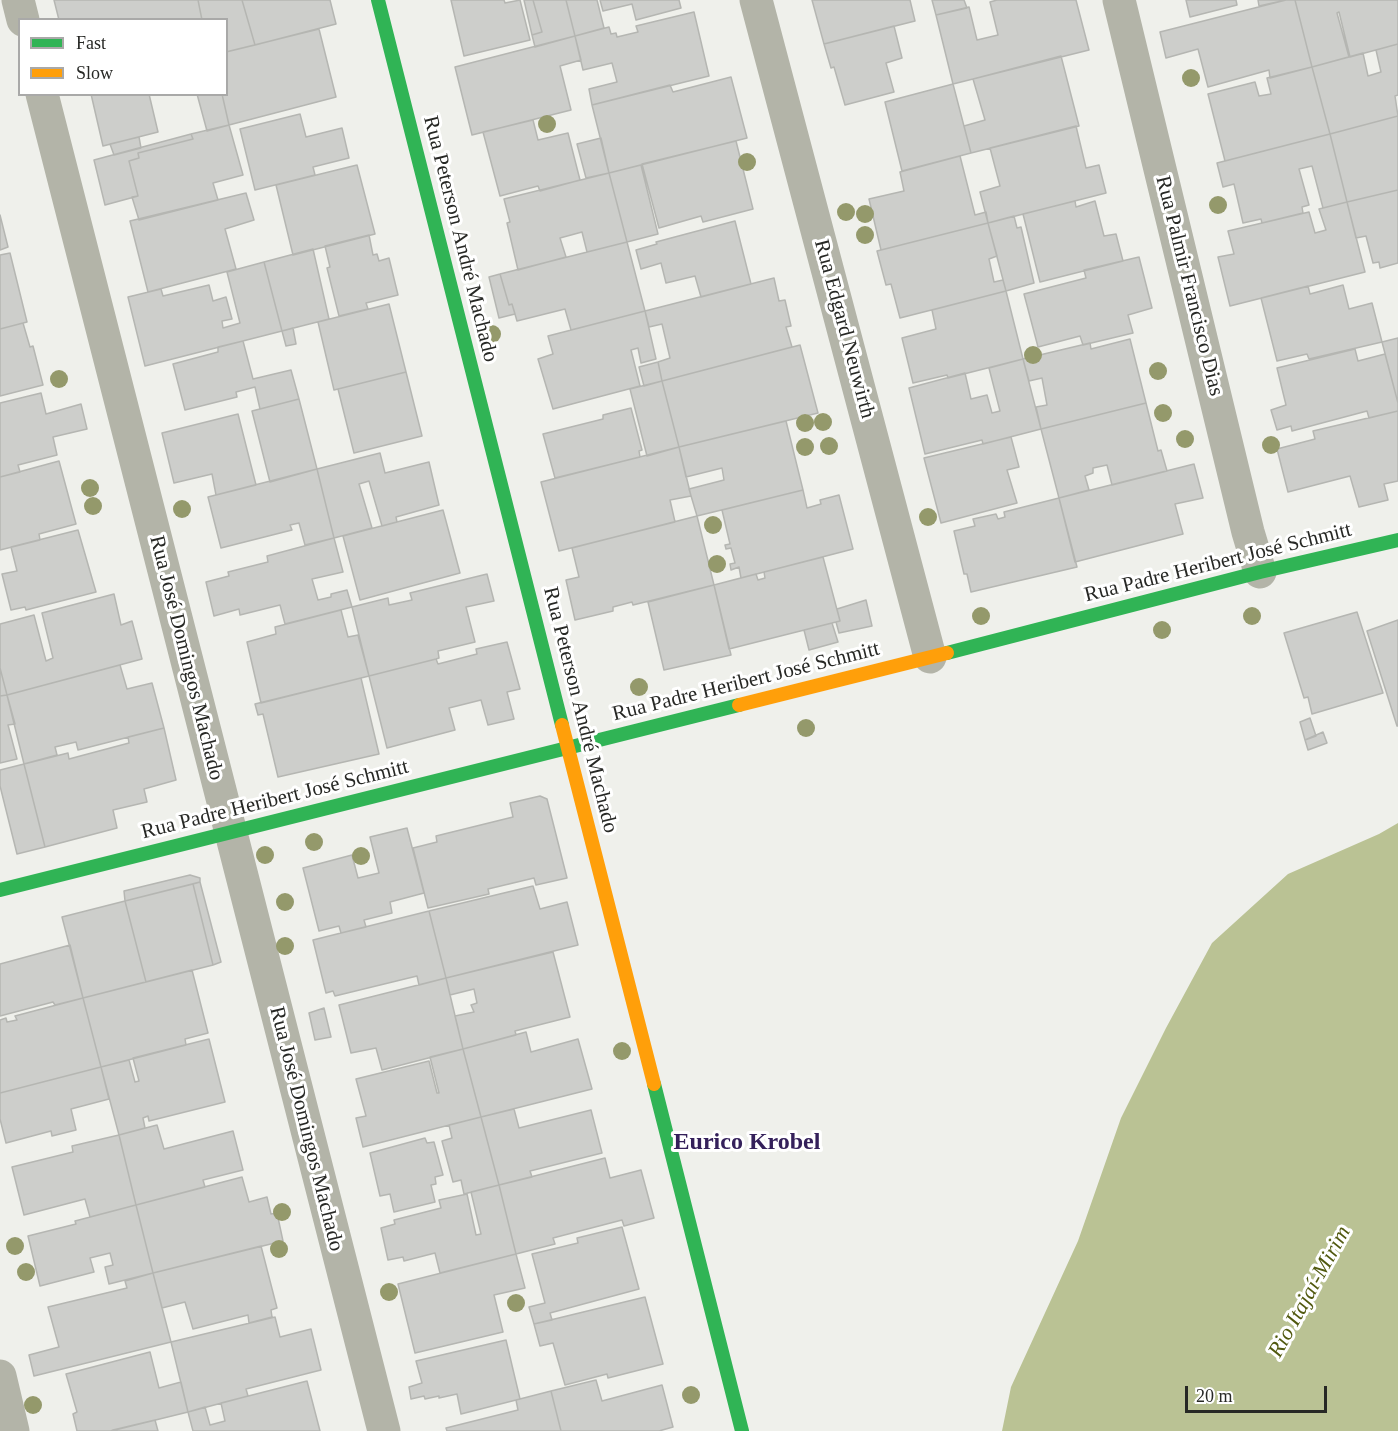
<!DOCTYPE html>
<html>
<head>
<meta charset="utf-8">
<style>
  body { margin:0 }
  #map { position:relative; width:1398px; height:1431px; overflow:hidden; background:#eff0eb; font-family:Georgia,serif }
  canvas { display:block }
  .legend { position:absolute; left:18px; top:18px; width:210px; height:78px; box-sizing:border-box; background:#fff; border:2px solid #a9a9a8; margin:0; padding:8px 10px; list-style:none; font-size:18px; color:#272825 }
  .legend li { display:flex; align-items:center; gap:12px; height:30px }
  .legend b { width:30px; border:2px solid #a9a9a8 }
  .scale { position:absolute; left:1185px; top:1386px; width:142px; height:27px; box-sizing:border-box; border:3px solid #272825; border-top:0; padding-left:8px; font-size:18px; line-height:21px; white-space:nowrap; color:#272825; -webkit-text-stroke:4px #fff; paint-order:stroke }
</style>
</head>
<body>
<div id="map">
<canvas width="1398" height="1431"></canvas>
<ul class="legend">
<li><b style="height:8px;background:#30b455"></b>Fast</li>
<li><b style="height:8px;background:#ff9f0a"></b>Slow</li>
</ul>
<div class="scale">20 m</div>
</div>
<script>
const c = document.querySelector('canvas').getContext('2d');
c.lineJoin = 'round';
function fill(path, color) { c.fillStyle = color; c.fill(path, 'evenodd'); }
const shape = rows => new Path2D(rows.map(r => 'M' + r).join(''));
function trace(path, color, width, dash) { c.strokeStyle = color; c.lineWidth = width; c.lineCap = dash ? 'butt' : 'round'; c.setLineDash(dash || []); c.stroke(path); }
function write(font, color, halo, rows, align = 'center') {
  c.font = font + ' Georgia,serif'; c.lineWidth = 6; c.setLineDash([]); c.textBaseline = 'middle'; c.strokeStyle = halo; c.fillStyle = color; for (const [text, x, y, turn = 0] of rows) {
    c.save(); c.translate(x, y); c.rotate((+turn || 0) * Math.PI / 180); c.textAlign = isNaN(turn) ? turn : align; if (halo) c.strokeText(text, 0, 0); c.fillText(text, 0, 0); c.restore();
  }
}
fill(shape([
  [1398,823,1398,1431,1002,1431,1011,1387,1078,1241,1121,1118,1166,1028,1212,943,1288,874,1379,834]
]), '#bac294');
const building = shape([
  [54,0,198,0,202,20,59,20,54,0],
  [198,0,242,0,255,45,226,52,226,20,202,20,198,0],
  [242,0,330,0,336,24,255,45,242,0],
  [451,0,504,0,505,3,520,0,530,40,464,56,451,0],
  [524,0,533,0,542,32,532,35,524,0],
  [533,0,566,0,575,36,535,47,532,35,542,32,533,0],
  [566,0,597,0,604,28,575,36,566,0],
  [600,0,679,0,681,8,636,20,632,4,603,11,600,0],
  [812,0,910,0,915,21,824,44,812,0],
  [932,0,964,0,967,8,936,15,932,0],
  [997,0,1076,0,1089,50,953,84,936,15,969,7,977,40,998,35,990,2,997,0],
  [1186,0,1236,0,1237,5,1190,17,1186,0],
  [1258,0,1286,0,1259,6,1258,0],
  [1286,0,1295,0,1312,67,1270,78,1269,70,1208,87,1198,49,1166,58,1160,32,1286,0],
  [1295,0,1398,0,1398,44,1350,57,1339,12,1337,13,1349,57,1312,67,1295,0],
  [694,12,709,76,592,105,589,89,617,82,612,63,583,70,575,36,609,27,611,34,616,33,617,37,638,32,636,26,694,12],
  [894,26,902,58,886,63,894,92,845,105,834,67,831,68,824,44,894,26],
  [319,29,336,97,229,125,222,94,226,94,226,52,319,29],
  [575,36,581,60,560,66,571,110,472,135,455,67,575,36],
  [1398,44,1398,95,1395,96,1398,116,1330,134,1312,67,1363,53,1368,76,1381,72,1376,50,1398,44],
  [1061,56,1079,126,971,153,964,126,985,120,973,79,1061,56],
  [1312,67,1330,134,1225,161,1208,94,1255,82,1259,96,1271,94,1267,78,1312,67],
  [731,77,747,138,609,173,592,105,670,85,673,92,731,77],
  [953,84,971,153,902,171,885,102,953,84],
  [91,94,149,94,158,132,103,146,91,94],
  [197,94,222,94,229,125,207,131,197,94],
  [300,114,306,137,342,128,349,158,313,167,315,175,255,190,240,129,300,114],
  [1398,116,1398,190,1347,202,1330,134,1398,116],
  [533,120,538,140,568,133,580,180,540,191,538,186,500,196,483,132,533,120],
  [229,125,243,175,213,183,218,200,139,220,132,197,138,196,129,161,139,158,138,153,193,139,191,134,229,125],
  [1076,126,1086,168,1099,165,1106,193,988,223,980,192,1000,186,990,148,1076,126],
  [191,134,193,139,138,153,139,158,129,161,138,196,105,205,94,160,191,134],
  [1330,134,1347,202,1323,208,1312,166,1299,169,1309,205,1302,207,1303,213,1262,223,1261,219,1243,223,1234,184,1223,187,1217,163,1330,134],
  [139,137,141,148,114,155,110,144,139,137],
  [601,138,609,173,586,178,577,144,601,138],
  [736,141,753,209,703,222,701,216,659,228,642,164,736,141],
  [960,156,975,215,986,212,988,223,881,250,869,199,904,191,900,172,960,156],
  [357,165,375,234,293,255,276,185,357,165],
  [641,165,658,234,627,242,609,173,641,165],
  [609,173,627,242,587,252,582,232,560,238,566,257,518,270,507,223,510,222,504,199,609,173],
  [1398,190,1398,263,1380,268,1379,262,1373,263,1366,236,1356,238,1347,202,1398,190],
  [246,193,254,220,225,229,236,269,148,292,130,221,246,193],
  [1075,201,1076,207,1095,201,1104,236,1116,234,1123,261,1040,282,1023,214,1075,201],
  [1347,202,1365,272,1230,306,1218,257,1234,254,1228,231,1309,212,1315,233,1326,230,1319,209,1347,202],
  [0,215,8,247,0,250,0,215],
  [1014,216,1017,228,1021,227,1034,283,1006,291,988,223,1014,216],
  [735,221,751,284,701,297,695,276,666,283,661,263,641,269,636,250,657,244,656,242,735,221],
  [988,223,997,256,989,259,994,282,1003,280,1006,291,900,318,891,284,886,285,877,251,988,223],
  [369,235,373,255,377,254,379,261,389,258,398,295,366,303,368,309,339,316,327,268,330,267,325,246,369,235],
  [627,242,645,311,571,330,565,309,517,321,512,304,509,305,500,274,627,242],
  [313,249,329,319,282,331,264,262,313,249],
  [10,253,27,322,0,329,0,255,10,253],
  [1139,257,1152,308,1128,315,1133,333,1083,345,1080,336,1038,347,1024,294,1086,278,1084,270,1139,257],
  [264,262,282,331,145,366,128,297,161,289,163,296,209,285,213,301,226,297,232,319,222,321,223,328,240,323,227,272,264,262],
  [500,274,509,305,512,304,515,314,499,318,489,277,500,274],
  [774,278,779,301,785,300,791,326,786,327,792,347,662,381,658,362,670,358,662,324,649,327,645,311,774,278],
  [1343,285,1349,309,1372,303,1382,342,1309,359,1307,354,1277,361,1261,298,1308,286,1310,294,1343,285],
  [1006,291,1023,359,948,378,947,375,913,383,902,338,936,329,932,310,1006,291],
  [389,304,406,372,334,390,318,322,389,304],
  [645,311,656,359,641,363,638,348,631,350,640,386,553,409,538,359,553,354,548,336,645,311],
  [23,323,30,347,33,346,43,385,0,396,0,329,23,323],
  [293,328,296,344,286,346,282,331,293,328],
  [1398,338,1398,403,1382,342,1398,338],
  [1130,339,1146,403,1041,429,1036,407,1047,405,1042,378,1029,381,1023,359,1090,343,1091,349,1130,339],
  [243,341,253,379,291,370,299,399,260,409,255,387,236,392,237,397,185,410,173,364,218,352,218,347,243,341],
  [800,345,818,413,679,447,662,381,800,345],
  [1355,349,1358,361,1385,354,1398,403,1398,411,1369,418,1367,411,1292,431,1291,426,1277,430,1271,410,1286,405,1277,368,1355,349],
  [1023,359,1041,429,983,444,982,440,925,454,909,388,965,373,971,399,987,395,992,413,1000,411,989,368,1023,359],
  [658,362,662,381,644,386,639,367,658,362],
  [406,372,422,436,354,453,338,389,406,372],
  [662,381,679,447,647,456,630,389,662,381],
  [41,393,46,414,81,404,87,429,53,437,57,455,18,465,20,472,0,477,0,403,41,393],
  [299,399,317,469,270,482,252,411,299,399],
  [1146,403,1158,451,1161,450,1167,471,1112,485,1107,465,1093,468,1093,473,1085,476,1089,490,1059,498,1041,429,1146,403],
  [631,408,642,450,639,451,640,457,555,478,543,434,603,419,603,415,631,408],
  [1398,411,1398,481,1384,484,1388,500,1359,507,1350,476,1288,492,1277,449,1315,439,1313,431,1398,411],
  [238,414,256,485,216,495,212,474,174,483,162,433,238,414],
  [786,421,803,490,697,516,689,489,724,480,722,468,686,477,679,447,786,421],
  [1011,437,1019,467,1007,470,1017,503,941,523,924,458,1011,437],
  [679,447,691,496,670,500,675,522,559,551,541,482,679,447],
  [380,453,385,473,429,462,439,505,396,517,397,522,382,526,369,481,359,484,372,528,334,538,317,469,380,453],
  [59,461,76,524,39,534,40,540,0,550,0,477,59,461],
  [1194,464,1203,498,1175,504,1183,534,1075,562,1059,498,1194,464],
  [317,469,334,538,305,545,299,523,290,525,292,530,221,548,208,497,317,469],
  [803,490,807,508,821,504,820,500,839,495,853,549,741,578,739,567,731,570,730,564,735,563,731,548,726,549,725,545,730,544,722,510,803,490],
  [1059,498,1077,567,971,592,967,574,964,574,954,531,975,526,973,519,996,514,998,519,1005,517,1004,512,1059,498],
  [443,510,460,573,360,600,343,536,443,510],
  [697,516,714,585,633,605,632,602,613,607,613,611,575,620,566,580,579,577,572,548,697,516],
  [78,530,96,592,26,610,25,607,11,610,2,574,17,571,11,547,78,530],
  [334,538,343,572,312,579,318,600,331,597,331,594,347,590,352,607,285,624,280,605,240,615,239,609,214,616,206,582,229,576,228,572,268,562,267,556,334,538],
  [823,557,840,621,729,649,714,585,756,574,758,580,765,578,764,572,823,557],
  [487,574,494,601,466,607,475,642,438,651,439,658,436,659,369,676,352,607,388,598,389,605,412,600,410,593,487,574],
  [714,585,731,655,664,670,648,602,714,585],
  [114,594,121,625,132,621,142,659,7,695,0,668,0,624,34,615,46,661,53,658,42,613,114,594],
  [866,600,872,626,839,633,836,622,840,621,837,609,866,600],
  [341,610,348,637,358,635,369,676,261,703,247,642,276,634,275,627,341,610],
  [1357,612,1383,693,1312,714,1308,697,1304,698,1284,633,1357,612],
  [1398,620,1398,726,1397,726,1367,631,1398,620],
  [832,623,838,642,809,650,804,630,832,623],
  [507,642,520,689,507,692,514,719,488,725,481,700,449,708,455,730,387,748,369,676,436,659,438,664,477,654,476,649,507,642],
  [120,665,127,689,152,683,164,728,78,750,76,742,55,747,57,755,24,764,7,695,120,665],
  [0,668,7,695,0,696,0,668],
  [361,678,379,754,278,777,263,714,258,715,255,704,361,678],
  [7,695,15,724,8,725,17,759,0,763,0,696,7,695],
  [1310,718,1316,736,1305,740,1300,722,1310,718],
  [164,728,176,780,144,789,147,802,113,810,117,828,45,847,24,764,68,753,69,759,129,743,128,737,164,728],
  [1323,732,1327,743,1308,750,1305,740,1323,732],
  [24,764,45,847,17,854,0,786,0,770,24,764],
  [540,796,547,799,567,878,536,885,534,878,488,889,489,894,428,908,413,848,437,842,436,836,513,817,510,803,540,796],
  [407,828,424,893,390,902,392,913,364,920,366,927,341,933,339,926,319,931,303,868,352,855,358,878,379,873,370,837,407,828],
  [190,875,200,878,200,882,125,901,124,891,190,875],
  [200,882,221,962,213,965,193,884,200,882],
  [193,884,213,965,146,982,125,901,193,884],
  [533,886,540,909,567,902,578,945,446,978,429,911,533,886],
  [125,901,146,982,83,998,62,917,125,901],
  [429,911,446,978,419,985,417,976,335,996,333,991,326,993,313,940,429,911],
  [70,945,83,998,55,1005,53,1002,0,1016,0,964,70,945],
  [553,952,570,1017,515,1031,516,1035,463,1049,455,1016,474,1012,471,1005,477,1003,474,989,450,995,446,978,553,952],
  [192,970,208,1033,185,1039,186,1045,101,1067,83,998,192,970],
  [446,978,463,1049,382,1070,376,1048,351,1053,339,1005,446,978],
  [83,998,101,1067,0,1093,0,1020,6,1018,7,1022,17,1020,15,1016,83,998],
  [324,1008,331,1037,315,1040,309,1013,324,1008],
  [526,1032,531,1052,578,1039,592,1089,481,1117,463,1049,526,1032],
  [209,1039,225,1102,149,1121,148,1116,143,1118,145,1128,119,1135,101,1067,129,1060,135,1082,139,1081,133,1058,209,1039],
  [463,1049,481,1117,363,1147,356,1118,366,1116,356,1079,429,1061,437,1093,439,1093,430,1057,463,1049],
  [101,1067,109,1099,71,1109,76,1130,52,1136,51,1131,6,1143,0,1119,0,1093,101,1067],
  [514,1109,519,1128,591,1110,602,1153,530,1171,532,1177,499,1185,481,1117,514,1109],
  [481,1117,499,1185,464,1194,461,1180,453,1182,442,1141,452,1138,449,1125,481,1117],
  [157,1125,164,1149,233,1131,243,1170,203,1180,205,1187,136,1205,119,1135,157,1125],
  [119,1135,136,1205,90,1217,85,1199,24,1215,12,1167,73,1152,72,1146,119,1135],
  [425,1138,427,1143,434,1142,443,1175,435,1177,436,1184,431,1185,435,1202,394,1212,390,1194,380,1196,370,1153,425,1138],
  [605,1158,610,1178,641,1170,654,1218,624,1226,622,1220,553,1238,555,1244,516,1254,499,1185,605,1158],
  [242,1177,249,1202,267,1197,271,1214,277,1213,283,1241,153,1273,136,1205,242,1177],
  [499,1185,516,1254,440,1273,435,1253,404,1261,403,1257,388,1260,381,1228,395,1224,394,1220,441,1208,439,1200,467,1194,476,1235,481,1234,471,1192,499,1185],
  [136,1205,153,1273,109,1284,105,1267,113,1265,110,1253,90,1258,94,1272,40,1286,28,1236,76,1224,75,1221,136,1205],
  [622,1227,639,1289,550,1313,552,1320,534,1324,529,1307,545,1303,532,1254,578,1243,577,1238,622,1227],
  [261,1246,277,1308,271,1310,272,1317,249,1323,248,1315,193,1329,185,1302,162,1308,153,1273,261,1246],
  [516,1254,525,1288,494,1295,503,1332,415,1353,398,1284,516,1254],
  [153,1273,171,1342,34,1376,29,1355,59,1347,48,1307,127,1288,125,1281,153,1273],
  [645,1297,663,1364,608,1378,607,1374,565,1385,553,1343,540,1346,534,1324,645,1297],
  [275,1317,280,1337,311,1329,321,1370,246,1389,248,1396,188,1412,171,1342,275,1317],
  [506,1340,520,1399,461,1414,457,1394,439,1398,439,1396,425,1399,424,1396,411,1399,409,1387,422,1383,416,1361,506,1340],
  [150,1352,159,1388,181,1382,188,1412,111,1431,77,1431,73,1414,77,1412,66,1374,150,1352],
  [596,1380,602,1401,662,1385,673,1427,659,1431,561,1431,551,1391,596,1380],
  [307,1381,320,1431,193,1431,188,1412,205,1407,210,1425,225,1421,221,1403,307,1381],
  [551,1391,561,1431,447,1431,446,1428,518,1410,516,1400,551,1391],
  [155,1420,158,1431,111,1431,113,1430,155,1420]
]);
fill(building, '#cdcecb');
trace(building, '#b5b6b2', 1.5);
trace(shape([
  [18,0,23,20],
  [756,0,930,657],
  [1119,0,1248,532,1260,572],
  [42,94,384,1431],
  [0,1376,13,1431]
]), '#b3b4a8', 33);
trace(shape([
  [378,0,562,725],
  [947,653,1260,572,1398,540],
  [0,890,739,705],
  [654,1084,742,1431]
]), '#30b455', 14);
trace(shape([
  [739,705,947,653],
  [562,725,654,1084]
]), '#ff9f0a', 14);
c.fillStyle = '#94996b';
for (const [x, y] of [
  [1191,78],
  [547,124],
  [747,162],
  [1218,205],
  [846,212],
  [865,214],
  [865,235],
  [492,334],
  [1033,355],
  [1158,371],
  [59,379],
  [1163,413],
  [823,422],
  [805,423],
  [1185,439],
  [1271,445],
  [829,446],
  [805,447],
  [90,488],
  [93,506],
  [182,509],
  [928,517],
  [713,525],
  [717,564],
  [981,616],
  [1252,616],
  [1162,630],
  [639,687],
  [806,728],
  [314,842],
  [265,855],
  [361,856],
  [285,902],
  [285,946],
  [622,1051],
  [282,1212],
  [15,1246],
  [279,1249],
  [26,1272],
  [389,1292],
  [516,1303],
  [691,1395],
  [33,1405]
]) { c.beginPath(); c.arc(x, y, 9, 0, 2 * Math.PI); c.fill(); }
write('21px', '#272825', '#fff', [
  ["Rua Peterson André Machado",460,239,76],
  ["Rua Palmir Francisco Dias",1189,286,76],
  ["Rua Edgard Neuwirth",844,329,75],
  ["Rua Padre Heribert José Schmitt",1218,563,-14],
  ["Rua José Domingos Machado",186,658,76],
  ["Rua Padre Heribert José Schmitt",746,682,-14],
  ["Rua Peterson André Machado",580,710,76],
  ["Rua Padre Heribert José Schmitt",275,800,-14],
  ["Rua José Domingos Machado",306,1129,76]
]);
write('italic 22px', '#51590f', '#fff', [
  ["Rio Itajaí-Mirim",1310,1292,-61]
]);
write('bold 24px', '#34205a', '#fff', [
  ["Eurico Krobel",747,1143]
]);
</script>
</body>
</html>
